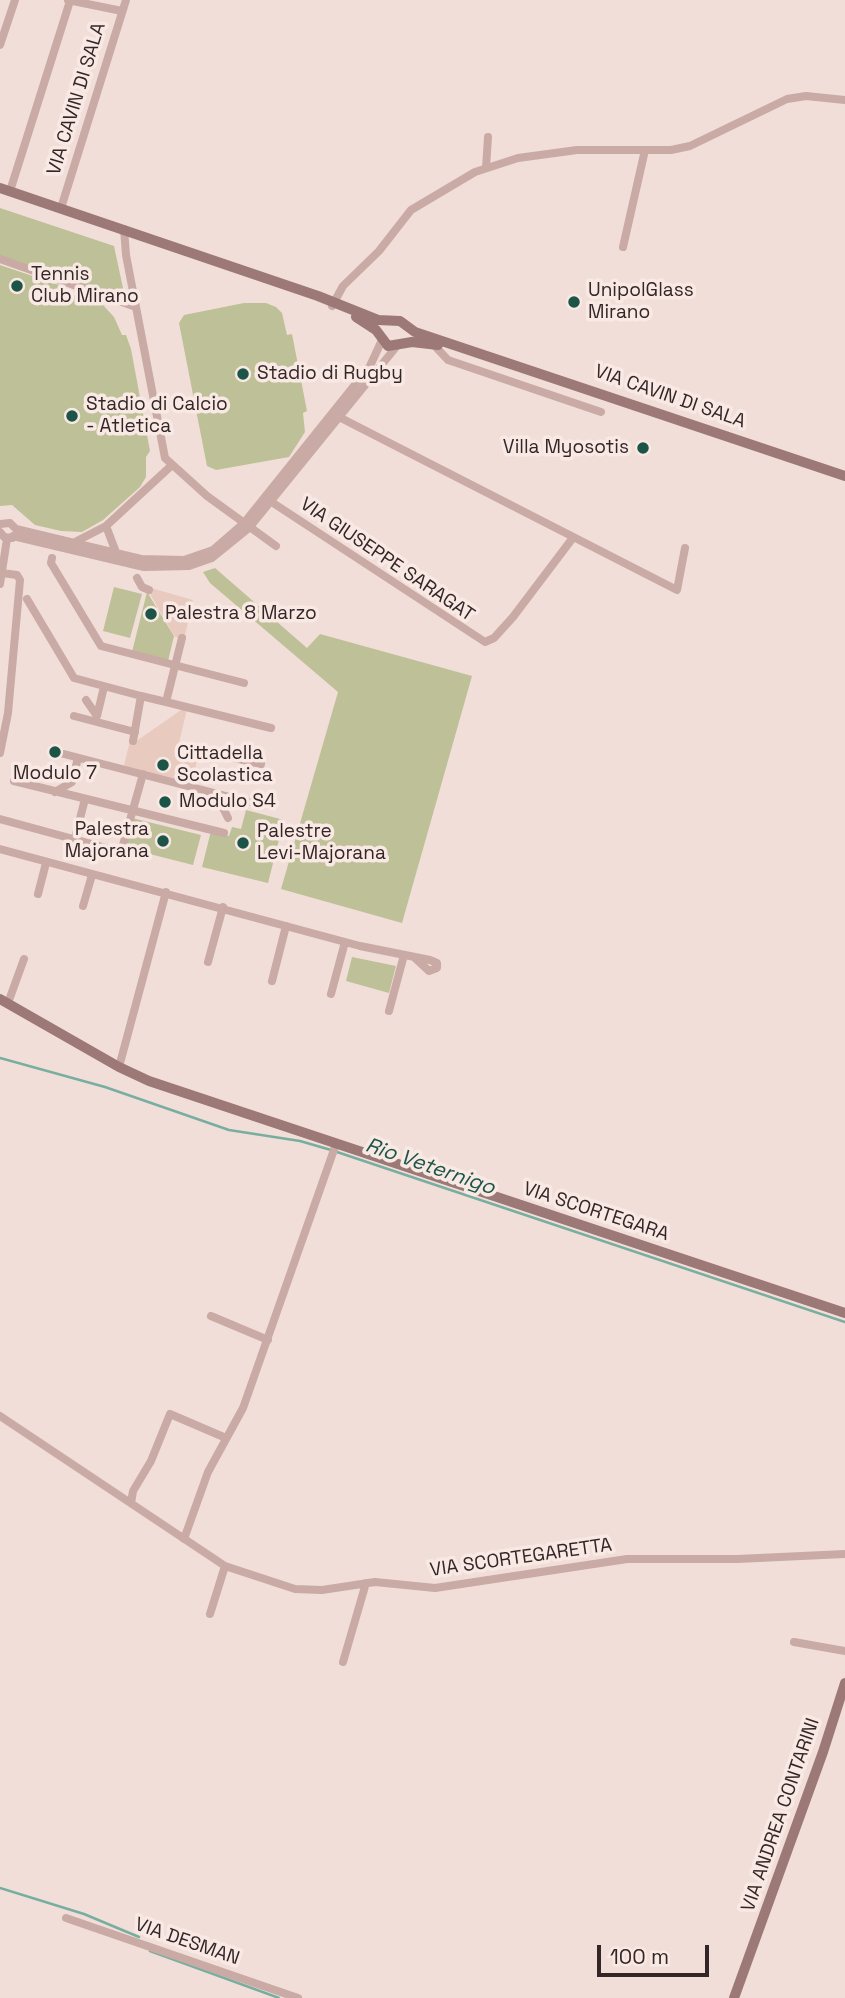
<!DOCTYPE html>
<html>
<head>
<meta charset="utf-8">
<style>
  body { margin:0 }
  #map { position:relative; width:845px; height:1998px; overflow:hidden; background:#f1ded8; font-family:"Space Grotesk",sans-serif }
  canvas { display:block }
  .scale { position:absolute; left:597px; top:1945px; width:112px; height:32px; box-sizing:border-box; border:4px solid #342626; border-top:0; padding-left:9px; font-size:21px; line-height:24px; white-space:nowrap; color:#342626; -webkit-text-stroke:5px #f9e9e4; paint-order:stroke }
</style>
</head>
<body>
<div id="map">
<canvas width="845" height="1998"></canvas>
<div class="scale">100 m</div>
</div>
<script>
const c = document.querySelector('canvas').getContext('2d');
c.lineJoin = 'round';
function fill(path, color) { c.fillStyle = color; c.fill(path, 'evenodd'); }
const shape = rows => new Path2D(rows.map(r => 'M' + r).join(''));
function trace(path, color, width, dash) { c.strokeStyle = color; c.lineWidth = width; c.lineCap = dash ? 'butt' : 'round'; c.setLineDash(dash || []); c.stroke(path); }
function write(font, color, halo, rows, align = 'center') {
  c.font = font + ' "Space Grotesk",sans-serif'; c.lineWidth = 7; c.setLineDash([]); c.textBaseline = 'middle'; c.strokeStyle = halo; c.fillStyle = color; for (const [text, x, y, turn = 0] of rows) {
    c.save(); c.translate(x, y); c.rotate((+turn || 0) * Math.PI / 180); c.textAlign = isNaN(turn) ? turn : align; if (halo) c.strokeText(text, 0, 0); c.fillText(text, 0, 0); c.restore();
  }
}
fill(shape([
  [0,208,114,246,126,302,0,258],
  [0,265,65,287,64,292,103,305,114,317,122,335,126,335,131,349,150,451,146,457,146,477,140,487,103,520,82,532,61,531,35,525,12,505,0,506],
  [244,303,266,303,276,307,282,313,287,335,292,334,307,411,303,413,305,432,289,457,216,470,207,466,179,323,184,315],
  [215,568,307,648,320,634,472,676,402,923,281,889,338,692,210,583,203,572],
  [114,587,142,594,130,638,103,631],
  [147,592,174,636,168,661,132,652],
  [246,810,284,820,268,883,202,867,211,831,229,836,232,827,241,829],
  [132,818,201,835,193,865,126,848],
  [352,957,396,966,389,993,346,981]
]), '#bec098');
fill(shape([
  [151,588,193,600,184,639,175,637,150,594],
  [184,708,187,709,179,743,200,748,191,787,123,769,130,741,135,742]
]), '#e9cabf');
trace(shape([
  [0,1058,105,1087,229,1130,300,1141,331,1150],
  [337,1152,845,1322],
  [0,1888,84,1914,139,1937],
  [150,1951,279,1998]
]), '#77aea0', 2.5);
trace(shape([
  [68,0,122,11],
  [0,45,15,0],
  [486,168,488,137],
  [10,191,70,1],
  [61,208,126,0],
  [124,229,126,255,165,458,207,496,276,546],
  [623,247,645,150],
  [0,259,136,307],
  [332,306,343,286,379,251,411,210,475,172,518,158,577,150,671,150,690,146,787,99,806,96,845,100],
  [433,344,448,360,601,412],
  [335,415,677,590,685,548],
  [267,499,485,642,494,638,513,617,572,539],
  [0,524,10,523,16,529,141,559,184,560,213,550,244,523,370,366,382,340],
  [106,526,117,555],
  [0,532,4,537,12,538],
  [13,536,144,567,189,566,212,558,249,528,396,347],
  [73,543,106,526,171,466],
  [52,558,51,563,101,646,244,683],
  [137,578,142,587,149,590],
  [0,584,7,539],
  [27,599,74,678,141,696],
  [86,700,97,716,104,687],
  [166,702,271,728],
  [74,716,135,732],
  [133,741,141,696,166,702,182,638],
  [200,750,261,764],
  [0,753,8,713,20,580,17,575,2,573],
  [64,754,249,802],
  [14,781,224,833],
  [55,792,72,782,78,758],
  [223,808,228,818],
  [0,819,121,852,143,774],
  [75,838,85,799],
  [0,849,360,946,430,960,437,963,437,968,429,971,415,958],
  [38,894,46,863],
  [83,906,92,875],
  [208,962,223,907],
  [272,981,286,926],
  [331,994,345,942],
  [8,1003,24,959],
  [389,1011,404,955],
  [119,1067,166,892],
  [211,1316,268,1340],
  [0,1416,225,1566,295,1589,322,1590,375,1582,435,1588,627,1559,737,1559,845,1554],
  [131,1503,133,1491,151,1461,170,1414,226,1438],
  [184,1539,208,1472,243,1408,336,1144],
  [210,1614,225,1566],
  [794,1642,845,1651],
  [343,1662,366,1583],
  [66,1918,298,1998]
]), '#c9aaa4', 8);
trace(shape([
  [0,188,318,296,378,320,400,321,415,332,845,476],
  [356,317,376,330,388,346,412,342,438,345],
  [0,999,119,1067,149,1081,845,1313],
  [734,1998,823,1752,845,1683]
]), '#9c7976', 10);
for (const [x, y, r, color] of [
  [17,286,7,"#1c5548"],
  [574,302,7,"#1c5548"],
  [243,374,7,"#1c5548"],
  [72,416,7,"#1c5548"],
  [643,448,7,"#1c5548"],
  [151,614,7,"#1c5548"],
  [55,752,7,"#1c5548"],
  [163,765,7,"#1c5548"],
  [165,802,7,"#1c5548"],
  [163,841,7,"#1c5548"],
  [243,843,7,"#1c5548"]
]) { const dot = new Path2D(); dot.arc(x, y, r, 0, 2 * Math.PI); c.fillStyle = color; c.fill(dot); trace(dot, '#f9e9e4', 2.5); }
write('19px', '#342626', '#f9e9e4', [
  ["VIA CAVIN DI SALA",77,99,-73],
  ["VIA CAVIN DI SALA",670,397,19],
  ["VIA GIUSEPPE SARAGAT",387,560,34],
  ["VIA SCORTEGARA",596,1212,18],
  ["VIA SCORTEGARETTA",521,1558,-8],
  ["VIA ANDREA CONTARINI",781,1815,-71],
  ["VIA DESMAN",187,1942,19]
]);
write('19px', '#342626', '#f9e9e4', [
  ["Tennis",31,275],
  ["Club Mirano",31,297],
  ["UnipolGlass",588,291],
  ["Mirano",588,313],
  ["Stadio di Rugby",257,374],
  ["Stadio di Calcio",86,405],
  ["- Atletica",86,427],
  ["Villa Myosotis",629,448,"right"],
  ["Palestra 8 Marzo",165,614],
  ["Cittadella",177,754],
  ["Scolastica",177,776],
  ["Modulo 7",55,774,"center"],
  ["Modulo S4",179,802],
  ["Palestra",149,830,"right"],
  ["Majorana",149,852,"right"],
  ["Palestre",257,832],
  ["Levi-Majorana",257,854]
], 'left');
write('italic 21px', '#1c5548', '#f9e9e4', [
  ["Rio Veternigo",430,1167,19]
]);
</script>
</body>
</html>
